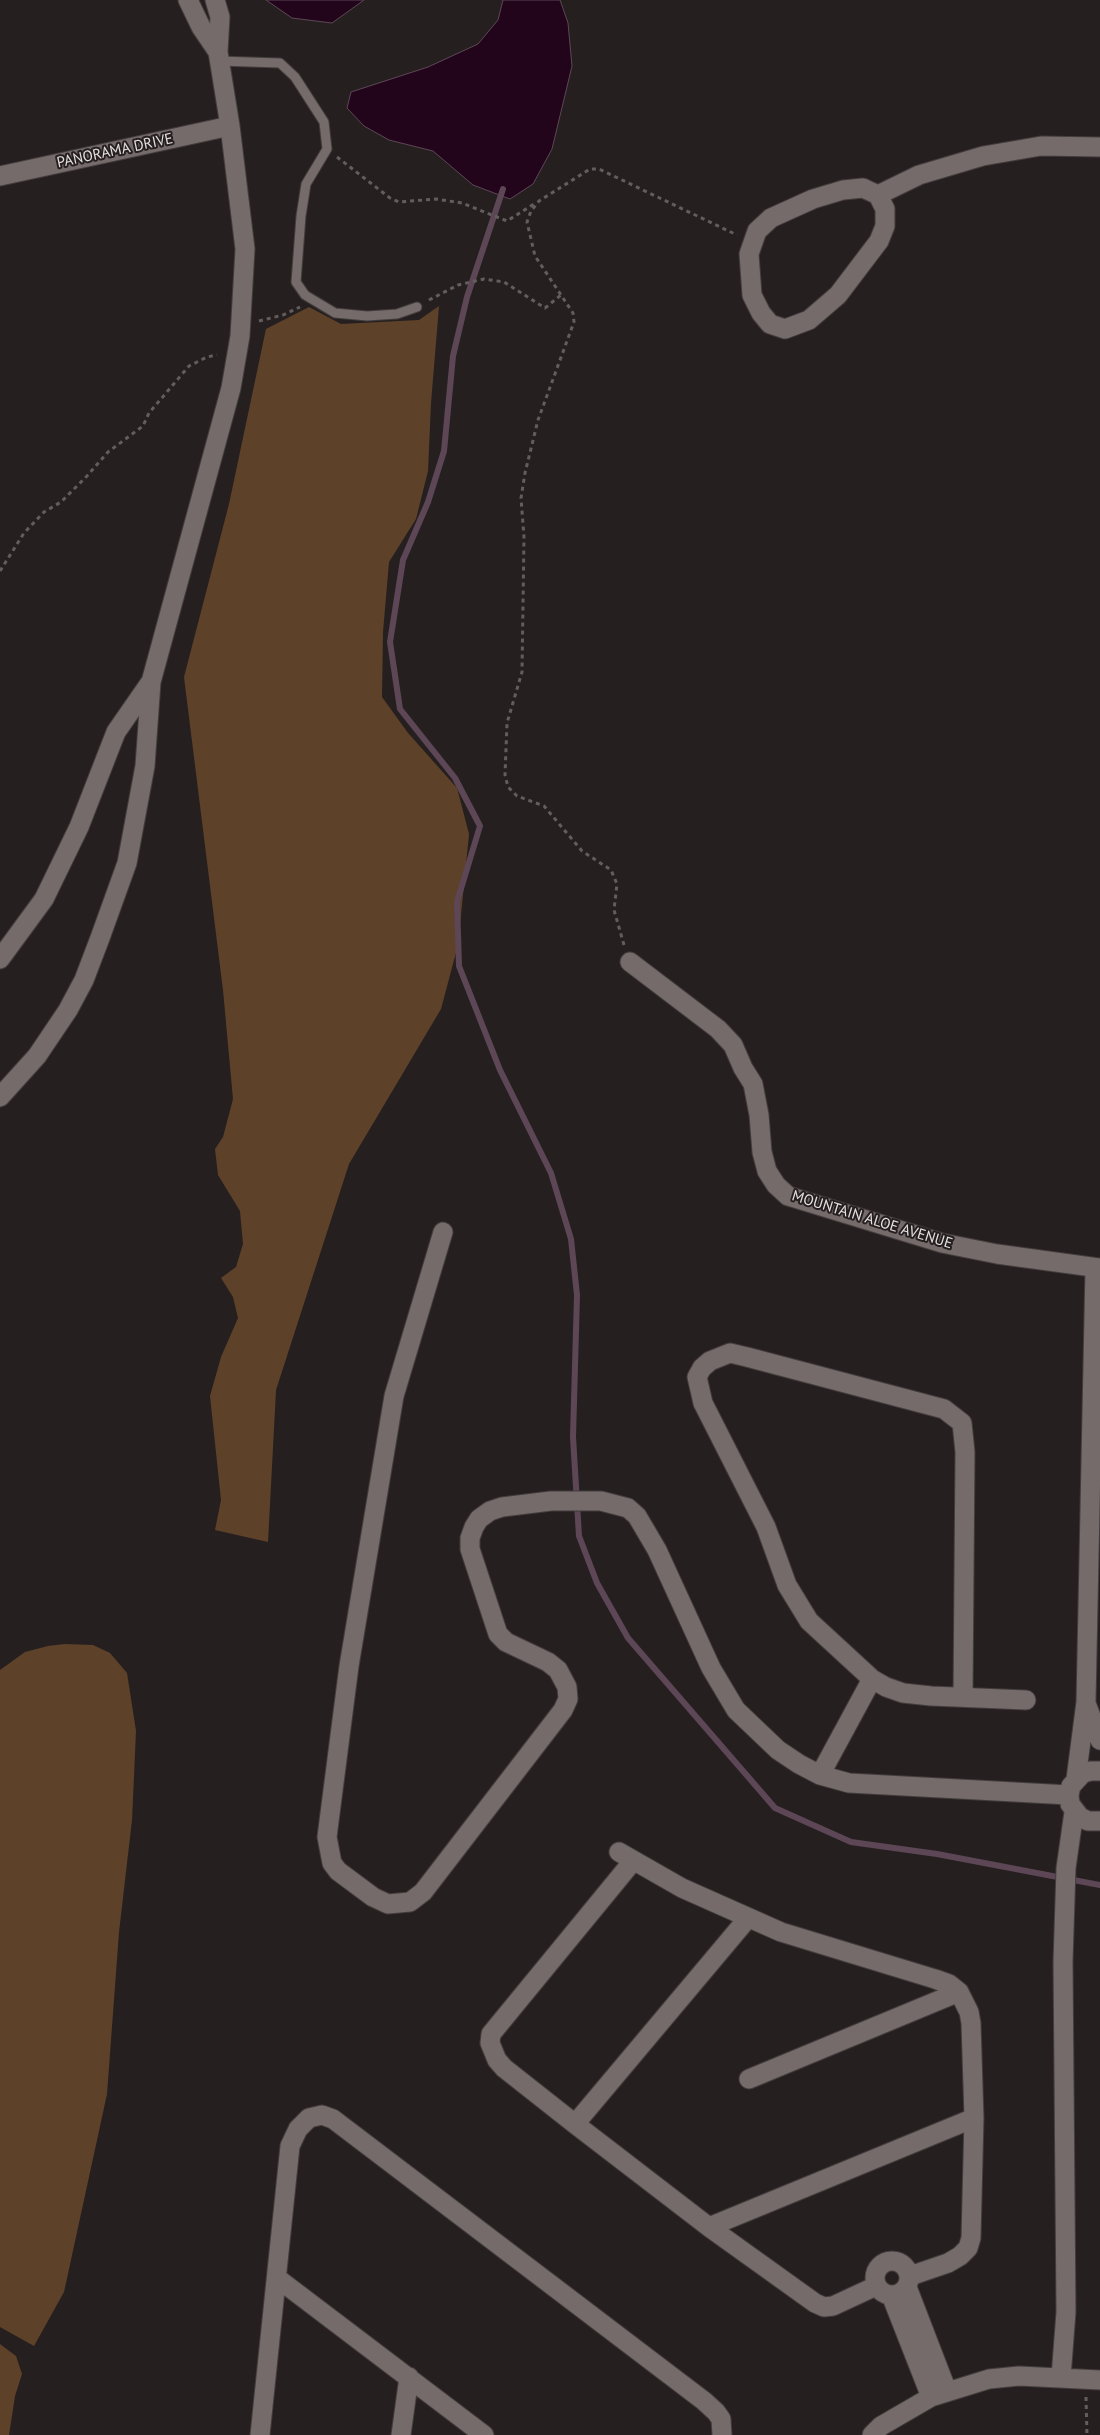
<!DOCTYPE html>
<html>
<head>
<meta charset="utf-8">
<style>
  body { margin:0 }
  canvas { display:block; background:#261f1f }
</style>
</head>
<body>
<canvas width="1100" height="2435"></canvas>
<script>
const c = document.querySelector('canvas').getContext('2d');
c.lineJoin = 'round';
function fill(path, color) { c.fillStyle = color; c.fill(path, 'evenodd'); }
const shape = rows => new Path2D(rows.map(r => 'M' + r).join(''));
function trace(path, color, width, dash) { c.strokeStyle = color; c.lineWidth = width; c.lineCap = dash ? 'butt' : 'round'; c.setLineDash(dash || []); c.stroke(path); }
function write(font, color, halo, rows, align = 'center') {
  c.font = font + ' "PT Sans",sans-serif'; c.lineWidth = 4; c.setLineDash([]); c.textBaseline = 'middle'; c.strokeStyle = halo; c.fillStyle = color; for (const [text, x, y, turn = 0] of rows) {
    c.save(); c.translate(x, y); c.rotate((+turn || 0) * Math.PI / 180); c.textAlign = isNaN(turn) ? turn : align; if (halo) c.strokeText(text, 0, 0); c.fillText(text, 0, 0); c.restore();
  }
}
fill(shape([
  [439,306,431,403,428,471,416,519,389,562,383,632,382,697,408,733,457,788,469,834,458,945,441,1009,349,1164,276,1390,268,1542,215,1530,221,1500,210,1396,221,1357,238,1318,233,1297,221,1278,236,1267,243,1244,240,1211,218,1175,215,1149,223,1137,233,1099,223,990,184,677,229,504,266,329,309,307,341,324,419,320],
  [65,1644,93,1645,110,1653,127,1673,136,1731,132,1820,119,1932,107,2094,64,2292,34,2346,0,2327,0,1670,25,1652,48,1646],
  [0,2344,16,2356,22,2374,15,2396,9,2435,0,2435]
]), '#5e4129');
const water = shape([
  [266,0,364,0,332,23,292,18,266,0],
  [503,0,560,0,568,23,572,66,552,149,533,184,510,199,473,185,433,151,389,140,364,126,347,108,351,92,428,67,478,44,498,20,503,0]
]);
fill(water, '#22051b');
trace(water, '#5d4756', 1);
trace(shape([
  [503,189,467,297,453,356,444,451,428,502,403,560,390,642,400,709,455,778,480,826,457,902,459,966,500,1070,551,1173,571,1239,577,1295,573,1437,579,1536,597,1583,628,1638,775,1808,851,1842,937,1854,1100,1885]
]), '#5d4756', 6);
const service = shape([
  [219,61,280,63,295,77,324,122,327,149,306,184,301,216,296,282,305,295,335,313,367,316,397,314,417,307]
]);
const minor = shape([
  [188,0,201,27,218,52],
  [0,176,230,126],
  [863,188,878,195,885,209,885,226,879,241,838,295,809,320,785,329,770,324,761,313,752,295,749,254,757,231,771,218,813,199,843,190,863,188],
  [878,195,919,175,983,156,1041,146,1100,147],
  [0,959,44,899,79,827,116,732,150,683],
  [630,962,718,1029,733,1045,743,1068,753,1084,759,1115,762,1152,767,1171,776,1185,788,1196,942,1243,997,1254,1100,1268],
  [0,1097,37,1056,68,1010,84,980,100,938,127,863,145,766,151,682,231,388,240,336,245,249,230,126,218,52,220,17,215,0],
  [443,1232,394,1396,349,1666,327,1837,332,1863,338,1871,373,1897,388,1904,410,1902,423,1892,563,1710,568,1699,567,1687,558,1670,548,1662,506,1642,498,1634,470,1549,470,1538,474,1527,479,1519,490,1511,502,1507,551,1501,601,1501,628,1508,637,1516,657,1550,711,1668,736,1710,778,1750,799,1764,820,1775,849,1783,1069,1795],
  [963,1696,965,1452,962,1423,944,1409,747,1357,730,1353,710,1361,702,1368,697,1377,703,1403,766,1527,787,1585,809,1621,872,1679,886,1687,903,1693,931,1696,1026,1700],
  [1087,1706,1100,1740],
  [1100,1771,1091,1771,1083,1773,1071,1786,1069,1795,1070,1804,1080,1817,1088,1821,1100,1821],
  [820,1775,872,1679],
  [1076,1779,1086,1702,1095,1268],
  [619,1852,682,1888,781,1932,935,1979,949,1984,959,1992,969,2012,971,2023,974,2118,971,2238,968,2248,960,2256,948,2263,910,2276],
  [633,1861,491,2034,490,2043,497,2060,504,2068,575,2124,709,2227,815,2303,824,2307,833,2306,876,2286],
  [749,2079,959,1992],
  [575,2124,748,1918],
  [709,2227,974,2118],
  '875 2278a17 17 0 1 1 34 0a17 17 0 1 1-34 0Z',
  [277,2278,484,2435],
  [907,2287,947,2391],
  [891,2295,931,2397],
  [1061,2377,1066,2312,1063,1962,1066,1868,1074,1812],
  [260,2435,290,2146,298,2129,309,2118,322,2115,333,2119,704,2401,716,2412,721,2419,722,2435],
  [401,2435,409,2377],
  [872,2435,881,2426,931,2397,989,2379,1019,2376,1100,2380]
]);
trace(service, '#433d3d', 11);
trace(minor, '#433d3d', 21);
trace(shape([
  [337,157,390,198,399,202,436,199,462,203,507,221,534,204],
  [429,300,458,285,484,279,504,282,545,308,561,295],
  [259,321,283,315,300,307],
  [0,571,24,533,44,512,61,502,87,476,108,452,143,426,149,413,189,366,207,357,217,355],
  [624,945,614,910,617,884,611,870,582,851,544,806,517,796,508,787,505,775,507,723,522,672,524,537,521,498,525,473,538,420,574,322,573,313,535,256,527,222,531,211,539,201,590,169,599,169,737,235],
  [1086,2397,1087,2435]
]), '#635d5d', 3, [4, 4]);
trace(service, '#746b6a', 9);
trace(minor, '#746b6a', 19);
write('15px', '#e6e1e1', '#261f1f', [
  ["PANORAMA DRIVE",115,151,-12],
  ["MOUNTAIN ALOE AVENUE",872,1220,17]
]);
</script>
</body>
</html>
